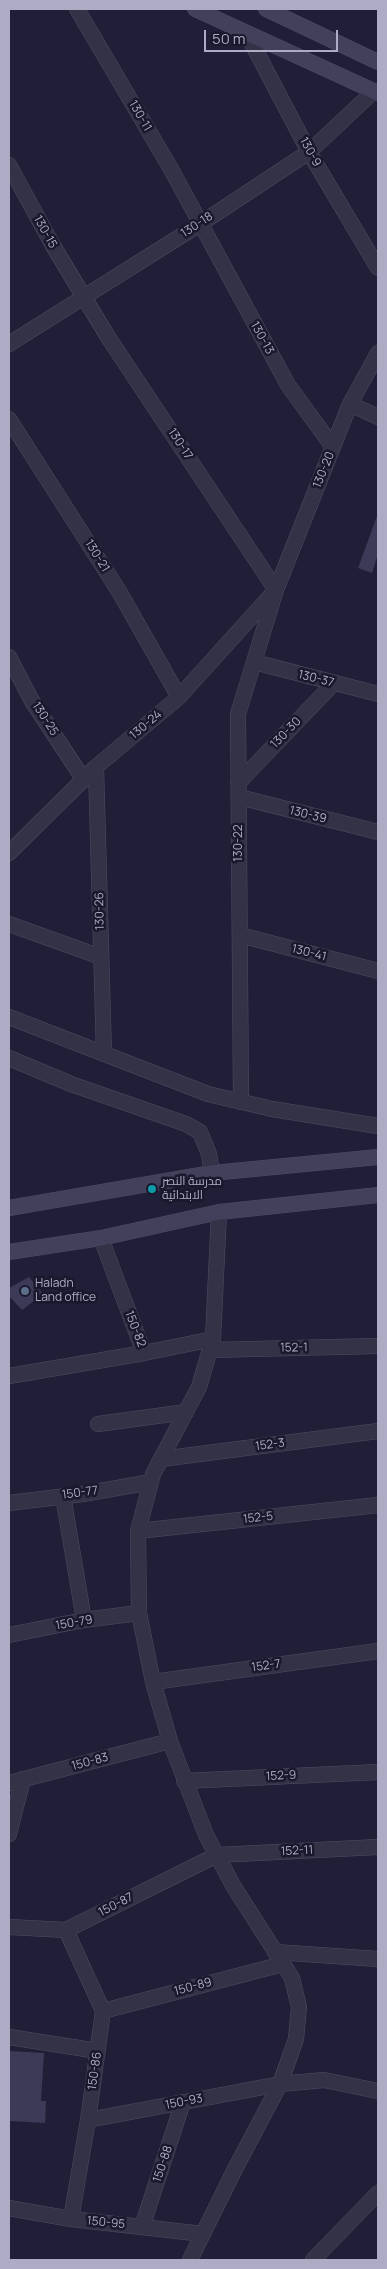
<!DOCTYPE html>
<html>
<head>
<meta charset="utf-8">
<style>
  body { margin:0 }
  #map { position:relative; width:387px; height:2269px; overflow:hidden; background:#201f37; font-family:Manrope,sans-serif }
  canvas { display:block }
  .frame { position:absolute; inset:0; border:10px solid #aeacc5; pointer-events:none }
  .scale { position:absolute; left:204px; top:30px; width:134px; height:22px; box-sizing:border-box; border:2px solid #aeacc5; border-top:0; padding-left:6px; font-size:15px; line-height:18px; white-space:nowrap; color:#aeacc5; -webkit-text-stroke:4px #19182c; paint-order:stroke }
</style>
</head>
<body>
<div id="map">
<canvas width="387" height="2269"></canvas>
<div class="frame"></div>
<div class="scale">50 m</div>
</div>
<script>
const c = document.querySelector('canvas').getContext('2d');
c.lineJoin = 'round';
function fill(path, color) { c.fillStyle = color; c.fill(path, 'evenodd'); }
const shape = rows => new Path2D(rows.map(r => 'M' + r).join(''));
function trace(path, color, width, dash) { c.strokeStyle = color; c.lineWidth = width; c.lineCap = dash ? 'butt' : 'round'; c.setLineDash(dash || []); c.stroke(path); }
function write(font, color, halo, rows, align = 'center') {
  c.font = font + ' Manrope,Cairo,sans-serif'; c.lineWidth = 5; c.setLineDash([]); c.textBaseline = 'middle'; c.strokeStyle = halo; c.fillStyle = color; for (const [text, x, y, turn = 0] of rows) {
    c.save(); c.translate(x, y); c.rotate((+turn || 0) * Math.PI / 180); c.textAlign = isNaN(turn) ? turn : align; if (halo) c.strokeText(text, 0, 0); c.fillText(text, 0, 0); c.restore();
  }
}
fill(shape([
  [377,516,378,554,372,573,358,568],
  [29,1277,43,1294,22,1310,9,1296,9,1288],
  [9,2051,44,2053,41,2101,46,2101,45,2123,9,2121]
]), '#3c3a57');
const minor = shape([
  [77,9,171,169,288,385,333,447],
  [247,34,309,152,378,268],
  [9,165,52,244,108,337,276,590],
  [9,344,200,224,309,152,374,91],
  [350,404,378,417],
  [9,419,120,593,179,697],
  [9,657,32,701,84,780],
  [254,662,378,694],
  [96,767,104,1054],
  [238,783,334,683],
  [239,797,378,832],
  [9,853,96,767,179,697,273,593],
  [9,924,101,957],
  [240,935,378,971],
  [241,1102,238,714,276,590,350,404,378,353],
  [101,1238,144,1353,213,1339],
  [210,1350,378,1346],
  [9,1376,144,1353],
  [98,1424,186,1412],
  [161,1459,378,1431],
  [63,1496,84,1620],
  [9,1503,83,1494,151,1482],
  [138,1531,378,1505],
  [9,1635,84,1620,139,1613],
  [153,1682,378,1651],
  [184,1781,378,1772],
  [9,1783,170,1741],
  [9,1834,23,1779],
  [9,1927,66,1930,217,1855,378,1847],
  [66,1930,103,2011,88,2120,71,2219],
  [275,1952,378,1959],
  [103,2011,283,1964],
  [9,2037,98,2051],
  [88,2120,280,2084,324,2080,378,2091],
  [9,2208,71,2219,203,2234],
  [142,2227,183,2102],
  [313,2260,378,2193]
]);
const tertiary = shape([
  [9,1017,208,1094,272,1109,378,1126],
  [9,1058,71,1084,186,1124,200,1132,209,1154,212,1173],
  [190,2260,235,2169,280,2084,296,2039,299,2007,292,1978,234,1887,206,1835,170,1741,153,1682,139,1613,138,1531,153,1474,199,1387,213,1339,219,1212]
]);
const secondary = shape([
  [195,9,378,93],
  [266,9,378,62],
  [9,1208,212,1173,378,1157],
  [9,1252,101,1238,219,1212,378,1195]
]);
trace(minor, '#4e4d63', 16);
trace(tertiary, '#4e4d63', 16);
trace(secondary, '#4e4d63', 16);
trace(minor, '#333247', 15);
trace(tertiary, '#333247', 15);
trace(secondary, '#42405b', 15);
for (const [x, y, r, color] of [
  [152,1189,5,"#0f9aa8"],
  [25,1291,5,"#5c6f8a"]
]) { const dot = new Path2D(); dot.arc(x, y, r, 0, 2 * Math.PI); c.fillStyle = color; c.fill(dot); trace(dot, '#19182c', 2); }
write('12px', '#aeacc5', '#19182c', [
  ["130-11",140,116,60],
  ["130-9",310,152,61],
  ["130-18",197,225,-33],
  ["130-15",45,232,61],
  ["130-13",262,338,61],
  ["130-17",180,444,57],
  ["130-20",324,470,-68],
  ["130-21",97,556,58],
  ["130-37",316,679,14],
  ["130-25",45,719,57],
  ["130-24",146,725,-40],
  ["130-30",286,733,-46],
  ["130-39",308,815,14],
  ["130-22",239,843,-90],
  ["130-26",100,911,-91],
  ["130-41",309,953,14],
  ["150-82",135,1329,69],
  ["152-1",294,1348,-1],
  ["152-3",270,1445,-7],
  ["150-77",80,1493,-8],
  ["152-5",258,1518,-6],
  ["150-79",74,1623,-10],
  ["152-7",266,1666,-8],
  ["150-83",90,1762,-15],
  ["152-9",281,1776,-3],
  ["152-11",297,1851,-3],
  ["150-87",116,1905,-27],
  ["150-89",193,1987,-15],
  ["150-86",95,2071,-82],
  ["150-93",184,2102,-11],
  ["150-88",163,2164,-72],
  ["150-95",106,2223,6]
]);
write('12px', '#aeacc5', '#19182c', [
  ["مدرسة النصر",162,1182],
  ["الابتدائية",162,1196],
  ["Haladn",35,1284],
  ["Land office",35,1298]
], 'left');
</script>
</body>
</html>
